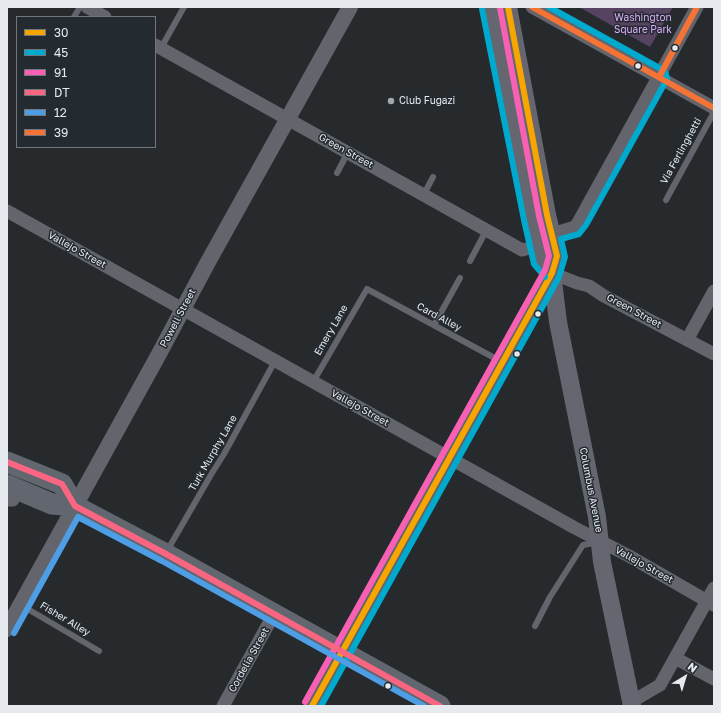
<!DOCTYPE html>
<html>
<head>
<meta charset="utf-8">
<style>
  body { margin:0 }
  #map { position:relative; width:721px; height:713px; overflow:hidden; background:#262a2d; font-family:"Golos Text",sans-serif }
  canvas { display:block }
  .frame { position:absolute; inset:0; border:8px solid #e6eaef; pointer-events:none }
  .legend { position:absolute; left:16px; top:16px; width:140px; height:132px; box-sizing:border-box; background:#232a30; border:1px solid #71777c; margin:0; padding:5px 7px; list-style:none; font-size:12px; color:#e6eaef }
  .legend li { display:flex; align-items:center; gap:8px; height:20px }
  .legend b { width:20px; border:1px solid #71777c }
  .north { position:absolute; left:665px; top:657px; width:40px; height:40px; -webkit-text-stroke:3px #232a30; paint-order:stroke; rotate:38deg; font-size:11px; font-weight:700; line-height:16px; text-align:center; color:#e6eaef }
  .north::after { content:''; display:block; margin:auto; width:14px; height:18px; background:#e6eaef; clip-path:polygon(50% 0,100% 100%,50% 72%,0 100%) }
</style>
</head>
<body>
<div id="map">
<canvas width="721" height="713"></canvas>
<div class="frame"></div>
<ul class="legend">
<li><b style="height:5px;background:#f7a600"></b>30</li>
<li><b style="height:5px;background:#00a9ce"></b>45</li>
<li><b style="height:5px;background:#f860b3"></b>91</li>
<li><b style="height:5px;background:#fa6682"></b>DT</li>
<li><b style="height:5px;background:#4d9ee5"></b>12</li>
<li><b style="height:5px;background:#f57335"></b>39</li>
</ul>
<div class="north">N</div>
</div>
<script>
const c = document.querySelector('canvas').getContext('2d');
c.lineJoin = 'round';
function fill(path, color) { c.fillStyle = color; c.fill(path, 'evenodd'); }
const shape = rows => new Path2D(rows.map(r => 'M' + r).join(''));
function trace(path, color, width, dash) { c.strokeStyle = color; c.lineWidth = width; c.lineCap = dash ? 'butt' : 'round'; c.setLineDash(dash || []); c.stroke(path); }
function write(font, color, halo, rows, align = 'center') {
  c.font = font + ' "Golos Text",sans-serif'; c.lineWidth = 3; c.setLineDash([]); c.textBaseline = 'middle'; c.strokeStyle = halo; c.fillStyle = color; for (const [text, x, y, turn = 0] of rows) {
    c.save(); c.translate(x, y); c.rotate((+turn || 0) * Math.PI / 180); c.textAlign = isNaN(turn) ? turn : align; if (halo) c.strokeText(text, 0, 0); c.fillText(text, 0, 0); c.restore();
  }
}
fill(shape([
  [579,7,673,7,650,47]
]), '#554361');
trace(shape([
  [74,17,80,7],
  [161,48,184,7],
  [337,173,348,152],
  [424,194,433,177],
  [666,200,714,112],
  [470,261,487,229],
  [434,325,460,278],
  [313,382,367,289,502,362],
  [167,551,212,473,224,454,275,361],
  [21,605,99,651],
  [535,626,550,597,583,545,599,542]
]), '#63646c', 6);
trace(shape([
  [87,7,105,17],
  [532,7,714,108],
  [155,45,522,250,538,246],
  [7,211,575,528,629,556,714,605],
  [552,234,575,227,579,221,697,7],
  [552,273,577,283,589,286,604,296,714,354],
  [687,340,714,291],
  [7,500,13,500],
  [675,658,714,679],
  [631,702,660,685,714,588],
  [223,706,274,614]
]), '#63646c', 13);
trace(shape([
  [7,629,159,354,208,262,350,7],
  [312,706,552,273]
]), '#63646c', 16);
trace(shape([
  [490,7,532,218,542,262,552,273],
  [508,7,547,215,557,256,552,273,558,322,597,517,602,562,632,706]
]), '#65666f', 18);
trace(shape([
  [7,462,62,484,75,506],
  [7,485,52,504,75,506,166,554,440,706]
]), '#62666e', 21);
trace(shape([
  [312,706,552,273,557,256,547,215,508,7]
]), '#f7a600', 6);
trace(shape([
  [482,9,524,220,534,264,545,277],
  [321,706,559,277,565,257,561,239,579,234,586,225,667,79,666,74,663,70,549,7]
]), '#00a9ce', 6);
trace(shape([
  [305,702,545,270,549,256,539,216,500,8]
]), '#f860b3', 6);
trace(shape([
  [7,462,62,484,75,506,166,554,440,706]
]), '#fa6682', 6);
trace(shape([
  [14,633,78,517,162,561,424,706]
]), '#4d9ee5', 6);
trace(shape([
  [532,7,714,108],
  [659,77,697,7]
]), '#f57335', 6);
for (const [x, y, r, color] of [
  [675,48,3.5,"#e6eaef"],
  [638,66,3.5,"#e6eaef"],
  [391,101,4,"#a3a7ab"],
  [538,314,3.5,"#e6eaef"],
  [517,354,3.5,"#e6eaef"],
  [388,686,3.5,"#e6eaef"]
]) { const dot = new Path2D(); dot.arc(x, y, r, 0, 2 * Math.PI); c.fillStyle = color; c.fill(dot); trace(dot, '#232a30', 1.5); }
write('10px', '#dbacf9', '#232a30', [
  ["Washington",643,18],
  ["Square Park",643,30]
]);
write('10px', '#e6eaef', '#232a30', [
  ["Club Fugazi",399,101]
], 'left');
write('10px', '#e6eaef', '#232a30', [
  ["Green Street",346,151,29],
  ["Via Ferlinghetti",681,151,-61],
  ["Vallejo Street",77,250,29],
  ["Green Street",634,311,28],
  ["Card Alley",439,317,28],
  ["Powell Street",178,318,-62],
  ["Emery Lane",331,330,-60],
  ["Vallejo Street",360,408,29],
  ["Turk Murphy Lane",213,453,-60],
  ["Columbus Avenue",591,490,79],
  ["Vallejo Street",644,565,29],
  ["Fisher Alley",65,619,31],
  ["Cordelia Street",249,660,-61]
]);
</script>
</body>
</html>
